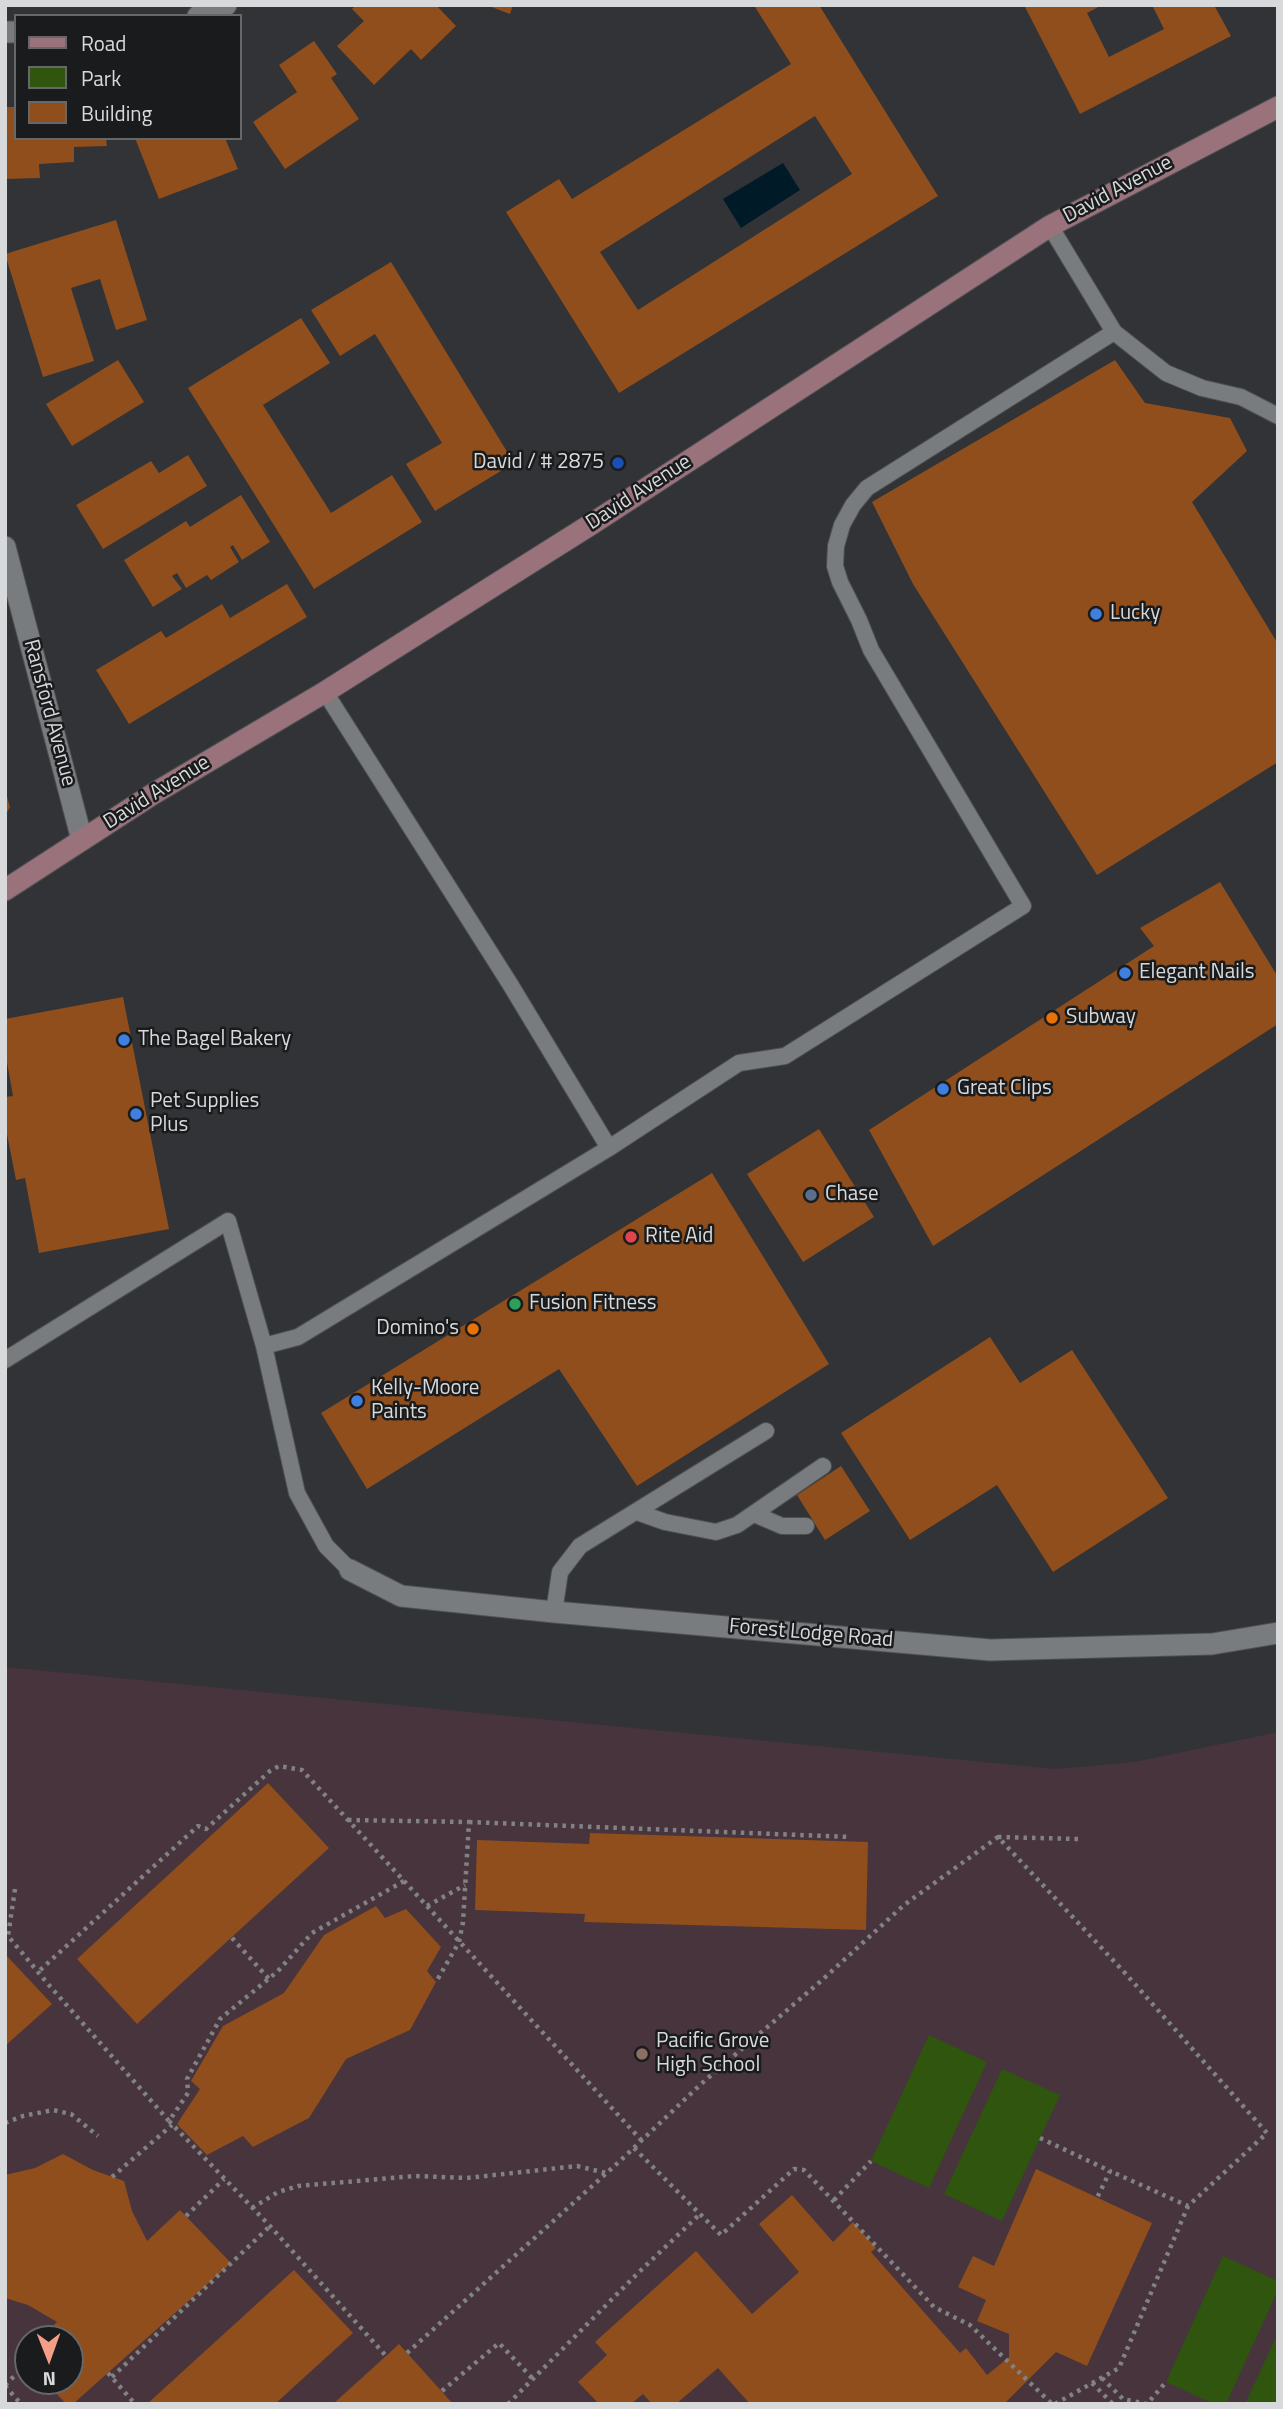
<!DOCTYPE html>
<html>
<head>
<meta charset="utf-8">
<style>
  body { margin:0 }
  #map { position:relative; width:1283px; height:2409px; overflow:hidden; background:#313336; font-family:"Titillium Web",sans-serif }
  canvas { display:block }
  .frame { position:absolute; inset:0; border:7px solid #d7d9da; pointer-events:none }
  .legend { position:absolute; left:14px; top:14px; width:228px; height:126px; box-sizing:border-box; background:#1a1b1c; border:2px solid #666768; margin:0; padding:9px 12px; list-style:none; font-size:21px; color:#d7d9da }
  .legend li { display:flex; align-items:center; gap:14px; height:35px }
  .legend b { width:35px; border:2px solid #666768 }
  .north { position:absolute; left:14px; top:2325px; width:70px; height:70px; box-sizing:border-box; background:#1a1b1c; border:2px solid #666768; border-radius:50%; rotate:179deg; font-size:19px; font-weight:700; line-height:28px; text-align:center; color:#d7d9da }
  .north::after { content:''; display:block; margin:auto; width:24px; height:32px; background:#f49e87; clip-path:polygon(50% 0,100% 100%,50% 72%,0 100%) }
</style>
</head>
<body>
<div id="map">
<canvas width="1283" height="2409"></canvas>
<div class="frame"></div>
<ul class="legend">
<li><b style="height:9px;background:#9a727b"></b>Road</li>
<li><b style="height:19px;background:#2f550f"></b>Park</li>
<li><b style="height:19px;background:#8f4e1c"></b>Building</li>
</ul>
<div class="north">N</div>
</div>
<script>
const c = document.querySelector('canvas').getContext('2d');
c.lineJoin = 'round';
function fill(path, color) { c.fillStyle = color; c.fill(path, 'evenodd'); }
const shape = rows => new Path2D(rows.map(r => 'M' + r).join(''));
function trace(path, color, width, dash) { c.strokeStyle = color; c.lineWidth = width; c.lineCap = dash ? 'butt' : 'round'; c.setLineDash(dash || []); c.stroke(path); }
function write(font, color, halo, rows, align = 'center') {
  c.font = font + ' "Titillium Web",sans-serif'; c.lineWidth = 5; c.setLineDash([]); c.textBaseline = 'middle'; c.strokeStyle = halo; c.fillStyle = color; for (const [text, x, y, turn = 0] of rows) {
    c.save(); c.translate(x, y); c.rotate((+turn || 0) * Math.PI / 180); c.textAlign = isNaN(turn) ? turn : align; if (halo) c.strokeText(text, 0, 0); c.fillText(text, 0, 0); c.restore();
  }
}
fill(shape([
  [5,1667,1056,1769,1134,1762,1278,1732,1278,2404,5,2404],
  [28,2339,70,2339,70,2381,28,2381]
]), '#47343c');
fill(shape([
  [929,2035,987,2062,929,2188,871,2161],
  [1002,2069,1060,2095,1002,2221,944,2194],
  [1223,2256,1278,2281,1278,2290,1226,2404,1214,2404,1166,2382],
  [1278,2333,1278,2404,1245,2404]
]), '#2f550f');
fill(shape([
  [783,163,800,190,741,228,723,199]
]), '#001b27');
fill(shape([
  [356,5,436,5,456,26,421,60,411,49,374,85,337,46,364,21,352,9],
  [486,5,513,5,510,14],
  [757,5,819,5,938,196,619,393,506,212,559,179,572,199,791,64,755,7],
  [815,116,852,174,638,310,600,252],
  [1024,5,1102,5,1087,13,1109,57,1164,29,1152,5,1214,5,1231,36,1080,114],
  [314,41,337,74,331,78,359,119,285,169,253,122,297,92,279,65],
  [5,107,16,107,16,138,106,138,107,146,74,147,74,162,39,164,40,178,5,179],
  [135,138,225,138,238,169,159,199],
  [116,220,147,320,116,330,100,279,71,288,94,361,43,377,5,254],
  [391,262,514,463,435,511,406,464,442,443,375,334,340,356,311,310],
  [301,318,330,363,263,405,331,513,392,475,422,522,314,589,188,388],
  [118,360,144,402,72,446,46,404],
  [1115,360,1145,403,1230,418,1247,451,1192,502,1278,644,1278,762,1097,875,913,584,872,502],
  [188,455,207,486,103,549,76,505,151,461,159,473],
  [241,495,270,542,242,560,233,545,230,547,239,562,211,580,207,575,186,588,177,573,172,576,182,589,153,607,124,560,186,521,190,527],
  [287,584,307,617,129,724,96,670,161,631,166,638,222,604,230,618],
  [5,790,10,807,5,816],
  [1220,882,1278,977,1278,1024,933,1246,869,1130,1154,946,1140,928],
  [123,997,169,1229,39,1253,25,1178,16,1180,5,1124,5,1097,13,1096,5,1051,5,1019],
  [819,1129,874,1217,803,1262,747,1174],
  [712,1173,829,1364,637,1486,559,1369,367,1489,321,1413],
  [990,1337,1020,1383,1072,1350,1168,1498,1053,1572,997,1485,910,1540,841,1433],
  [841,1466,870,1511,825,1540,797,1495],
  [268,1783,329,1848,137,2024,77,1959],
  [590,1833,868,1842,866,1930,584,1922,585,1914,475,1910,477,1840,589,1844],
  [376,1906,385,1918,406,1909,441,1947,427,1971,436,1982,410,2030,346,2059,309,2118,253,2147,243,2136,207,2155,177,2124,200,2089,191,2081,223,2026,284,1993,324,1935],
  [5,1954,52,2004,5,2046],
  [63,2154,93,2170,124,2181,132,2211,147,2241,180,2210,231,2263,73,2404,66,2404,45,2381,70,2381,70,2339,39,2339,57,2322,28,2305,5,2298,5,2175,35,2168],
  [1036,2169,1152,2223,1087,2366,1056,2352,1004,2404,750,2404,718,2368,676,2404,652,2404,643,2394,631,2404,599,2404,578,2382,607,2355,595,2342,696,2251,752,2314,799,2272,759,2224,792,2195,833,2242,853,2222,876,2248,871,2252,960,2353,966,2348,987,2375,1009,2357,1009,2334,977,2321,986,2300,958,2287,973,2256,994,2266],
  [294,2270,353,2333,275,2404,147,2404],
  [399,2344,453,2404,333,2404,386,2356]
]), '#8f4e1c');
const lane = shape([
  [1050,226,1114,332,1166,373,1202,388,1241,397,1278,416],
  [325,692,510,984,609,1148],
  [264,1346,298,1337,609,1148,739,1063,785,1056,1023,906,871,650,859,620,840,582,835,566,836,546,842,525,853,505,867,488,1114,332],
  [5,1360,228,1221,264,1346,297,1493,326,1546,350,1570],
  [637,1512,665,1522,716,1532,737,1525,823,1466],
  [754,1514,782,1526,806,1526],
  [554,1612,560,1572,580,1546,766,1431]
]);
const street = shape([
  [198,16,226,5],
  [5,32,16,32],
  [5,547,82,840],
  [350,1570,401,1596,554,1612,990,1650,1212,1644,1278,1633]
]);
const secondary = shape([
  [5,890,153,794,325,692,590,525,1050,226,1278,107]
]);
trace(lane, '#4e5052', 18);
trace(street, '#4e5052', 23);
trace(secondary, '#4e5052', 23);
trace(shape([
  [348,1820,469,1822,463,1922,459,1942,436,1982],
  [469,1822,851,1837],
  [998,1837,1078,1839],
  [404,1881,642,2141],
  [15,1889,8,1936,48,1984,169,2121,188,2093,187,2079,220,2019,278,1971,312,1933,404,1881,302,1770,279,1766,270,1771,206,1829,198,1826,38,1972],
  [427,1906,465,1885],
  [232,1938,269,1979],
  [169,2121,270,2226,386,2356],
  [5,2123,23,2116,53,2110,71,2114,98,2136],
  [1040,2138,1110,2171,1097,2198],
  [634,2148,721,2235,794,2169,804,2170,934,2307,970,2325,1052,2404],
  [112,2177,172,2125],
  [834,2200,871,2161],
  [252,2208,278,2192,298,2186,415,2176,467,2178,577,2166,606,2173],
  [186,2216,224,2179],
  [407,2353,621,2160,701,2084,821,1981,904,1905,998,1837,1125,1973,1267,2133,1188,2206,1110,2171],
  [108,2373,135,2404],
  [112,2377,270,2226],
  [1102,2378,1123,2399,1147,2404,1166,2382],
  [1092,2383,1113,2404],
  [5,2385,28,2363],
  [5,2386,21,2404],
  [442,2391,499,2343,533,2379],
  [508,2404,637,2274,700,2214],
  [1055,2404,1119,2368,1188,2206]
]), '#808284', 4.5, [3.5, 5]);
trace(lane, '#797c7f', 16);
trace(street, '#797c7f', 21);
trace(secondary, '#9a727b', 21);
for (const [x, y, r, color] of [
  [618,463,7,"#1a4fb4"],
  [1096,614,7,"#3f7fe0"],
  [1125,973,7,"#3f7fe0"],
  [1052,1018,7,"#e8710a"],
  [124,1040,7,"#3f7fe0"],
  [943,1089,7,"#3f7fe0"],
  [136,1114,7,"#3f7fe0"],
  [811,1195,7,"#5c6f8a"],
  [631,1237,7,"#e0444e"],
  [515,1304,7,"#2e9e5b"],
  [473,1329,7,"#e8710a"],
  [357,1401,7,"#3f7fe0"],
  [642,2054,7,"#8d6e63"]
]) { const dot = new Path2D(); dot.arc(x, y, r, 0, 2 * Math.PI); c.fillStyle = color; c.fill(dot); trace(dot, '#1a1b1c', 2.5); }
write('21px', '#d7d9da', '#1a1b1c', [
  ["David Avenue",1118,190,-28],
  ["David Avenue",639,493,-33],
  ["Ransford Avenue",49,713,75],
  ["David Avenue",157,793,-32],
  ["Forest Lodge Road",811,1634,5]
]);
write('21px', '#d7d9da', '#1a1b1c', [
  ["David / # 2875",604,463,"right"],
  ["Lucky",1110,614],
  ["Elegant Nails",1139,973],
  ["Subway",1066,1018],
  ["The Bagel Bakery",138,1040],
  ["Great Clips",957,1089],
  ["Pet Supplies",150,1102],
  ["Plus",150,1126],
  ["Chase",825,1195],
  ["Rite Aid",645,1237],
  ["Fusion Fitness",529,1304],
  ["Domino's",459,1329,"right"],
  ["Kelly-Moore",371,1389],
  ["Paints",371,1413],
  ["Pacific Grove",656,2042],
  ["High School",656,2066]
], 'left');
</script>
</body>
</html>
